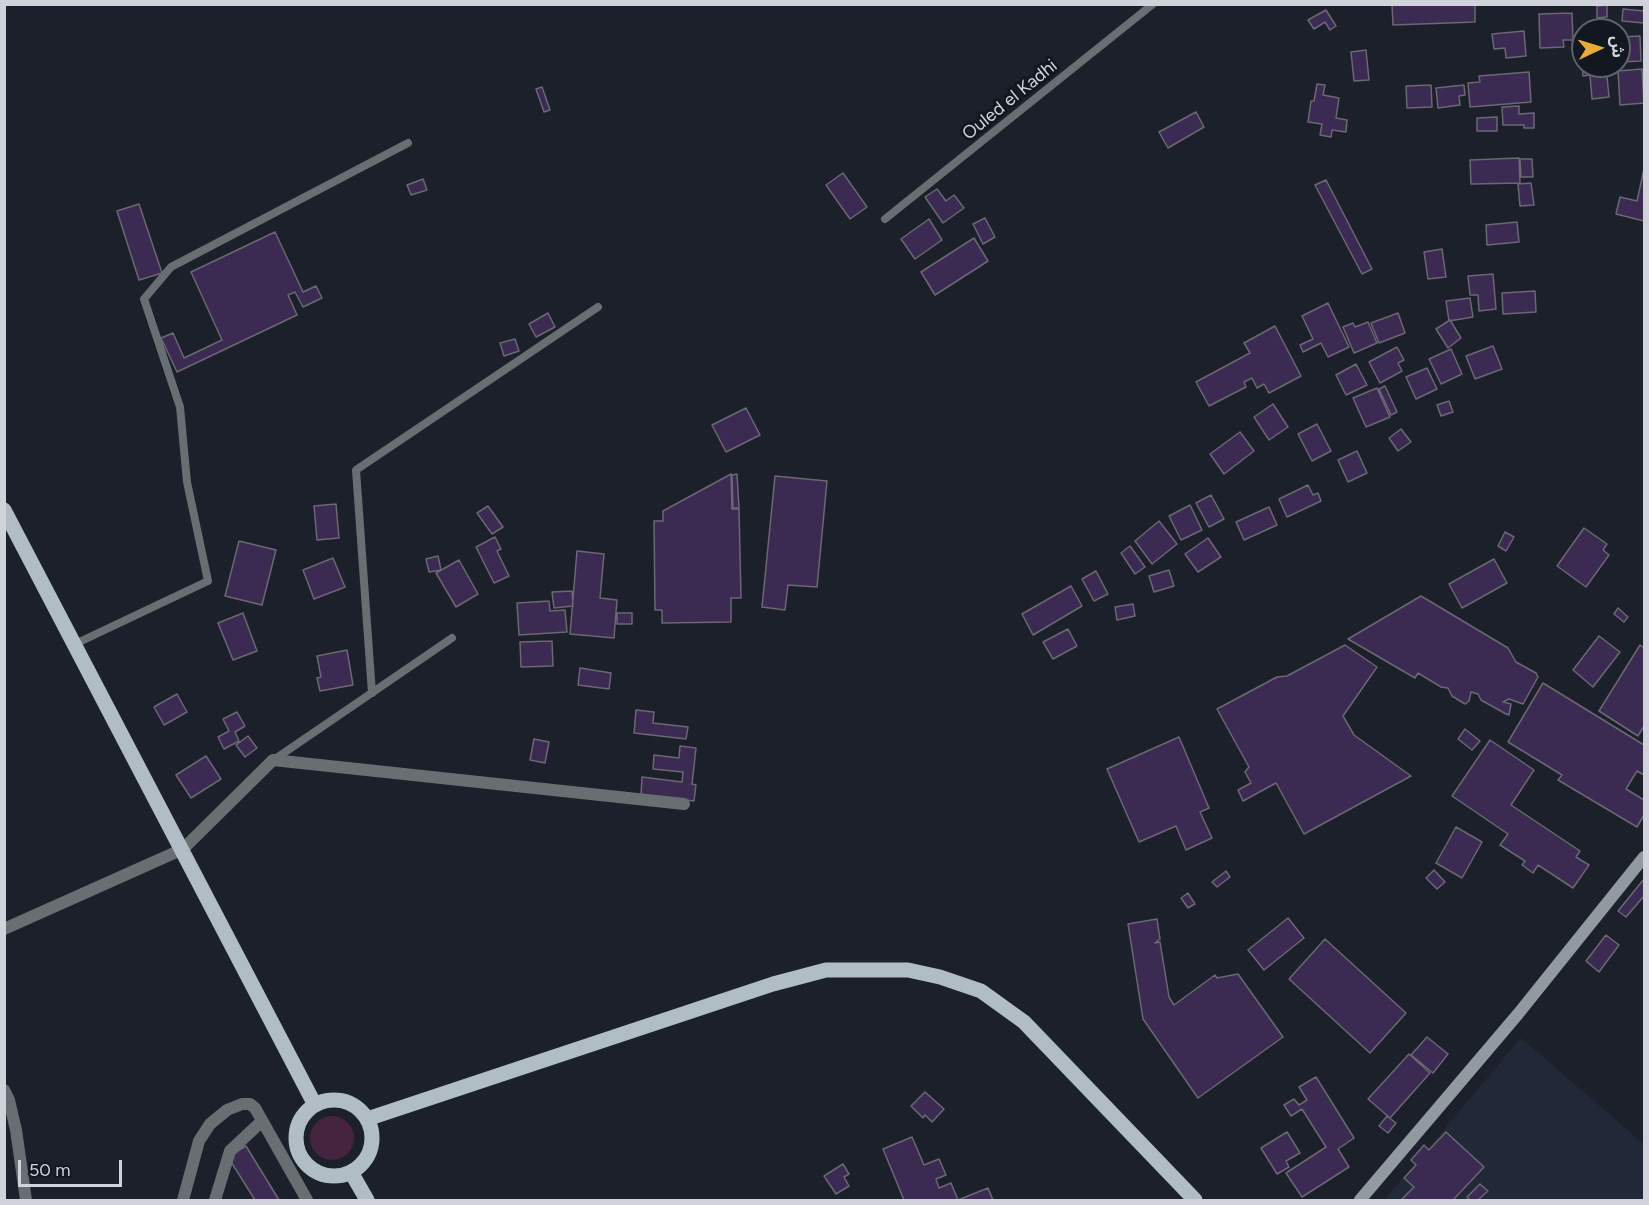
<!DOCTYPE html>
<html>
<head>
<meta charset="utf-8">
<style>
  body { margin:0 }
  #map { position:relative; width:1649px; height:1205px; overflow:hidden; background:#1c202a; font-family:Figtree,"Noto Sans Arabic",sans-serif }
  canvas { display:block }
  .frame { position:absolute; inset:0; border:6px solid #d0d3d9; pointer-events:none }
  .north { position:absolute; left:1571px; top:18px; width:60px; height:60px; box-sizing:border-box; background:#131720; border:2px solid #5f626a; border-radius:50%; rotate:86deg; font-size:16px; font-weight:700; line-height:24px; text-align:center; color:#d0d3d9 }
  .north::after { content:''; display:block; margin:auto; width:21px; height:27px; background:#e7ac36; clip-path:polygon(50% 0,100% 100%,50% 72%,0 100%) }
  .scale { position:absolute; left:18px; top:1160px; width:104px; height:27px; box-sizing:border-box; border:3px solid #d0d3d9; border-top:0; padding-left:8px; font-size:18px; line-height:21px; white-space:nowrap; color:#d0d3d9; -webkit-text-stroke:4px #131720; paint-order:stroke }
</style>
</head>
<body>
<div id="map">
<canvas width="1649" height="1205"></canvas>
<div class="frame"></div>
<div class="north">ش</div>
<div class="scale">50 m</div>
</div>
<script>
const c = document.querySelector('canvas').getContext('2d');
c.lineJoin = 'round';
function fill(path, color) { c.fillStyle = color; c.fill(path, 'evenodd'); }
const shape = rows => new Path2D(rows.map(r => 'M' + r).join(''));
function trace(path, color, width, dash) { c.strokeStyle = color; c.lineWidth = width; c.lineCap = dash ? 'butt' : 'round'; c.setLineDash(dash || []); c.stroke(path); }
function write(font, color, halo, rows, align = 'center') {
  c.font = font + ' Figtree,sans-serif'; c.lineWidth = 6; c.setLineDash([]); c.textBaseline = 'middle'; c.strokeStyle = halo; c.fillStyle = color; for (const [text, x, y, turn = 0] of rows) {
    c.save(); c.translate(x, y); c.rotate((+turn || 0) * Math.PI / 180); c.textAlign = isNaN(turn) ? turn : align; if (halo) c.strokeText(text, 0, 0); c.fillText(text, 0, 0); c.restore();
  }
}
fill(shape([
  [1521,1038,1644,1144,1644,1200,1384,1200]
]), '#212837');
fill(shape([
  '310 1138a22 22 0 1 1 44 0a22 22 0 1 1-44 0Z'
]), '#46243f');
const building = shape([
  [1392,4,1475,4,1475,22,1393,25,1392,4],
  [1607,5,1607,17,1597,18,1597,6,1607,5],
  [1623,9,1644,11,1644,23,1622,21,1623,9],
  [1326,10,1336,26,1330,30,1325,22,1314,29,1308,20,1326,10],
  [1572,13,1573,40,1563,40,1564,47,1540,48,1539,14,1572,13],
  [1524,31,1526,56,1506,58,1505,48,1494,49,1492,34,1524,31],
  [1621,34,1621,37,1640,36,1641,61,1619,62,1619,35,1621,34],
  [1366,50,1369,80,1354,81,1351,52,1366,50],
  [1582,64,1583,66,1606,66,1609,97,1592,99,1590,75,1583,76,1582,64],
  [1642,69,1644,103,1620,105,1618,71,1642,69],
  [1529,72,1531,102,1470,107,1468,83,1480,82,1479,76,1529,72],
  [1317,84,1325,85,1323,95,1339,98,1336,118,1347,120,1346,132,1332,130,1331,137,1320,135,1322,124,1308,122,1311,101,1314,101,1317,84],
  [1431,85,1432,107,1407,108,1406,86,1431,85],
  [1464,85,1465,95,1459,96,1460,105,1438,108,1436,88,1464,85],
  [542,87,550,110,544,112,536,89,542,87],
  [1519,106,1519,114,1534,113,1534,128,1524,128,1524,125,1503,125,1502,107,1519,106],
  [1196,112,1204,127,1168,148,1159,132,1196,112],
  [1497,117,1497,131,1477,131,1477,118,1497,117],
  [1519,158,1520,183,1471,184,1470,160,1519,158],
  [1520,159,1532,159,1533,177,1521,177,1520,159],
  [1644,169,1644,221,1616,214,1620,197,1637,201,1644,169],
  [843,173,867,207,850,219,826,185,843,173],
  [423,179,427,190,411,195,407,185,423,179],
  [1326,180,1372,269,1362,274,1315,185,1326,180],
  [1531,183,1534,205,1520,206,1518,184,1531,183],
  [937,189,946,201,954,195,964,208,943,223,925,197,937,189],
  [139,204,162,273,139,280,117,211,139,204],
  [985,218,995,237,983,244,973,224,985,218],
  [929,219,942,240,915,259,901,239,929,219],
  [1517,222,1519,242,1487,245,1486,225,1517,222],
  [275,232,303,292,316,286,322,298,303,307,295,292,288,295,297,315,177,372,161,338,173,333,184,358,222,340,191,272,275,232],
  [974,238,988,261,935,295,921,272,974,238],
  [1442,249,1446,277,1428,279,1424,252,1442,249],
  [1493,274,1496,309,1479,311,1478,295,1470,295,1468,276,1493,274],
  [1535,291,1536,312,1503,314,1502,293,1535,291],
  [1470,298,1473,317,1449,321,1446,301,1470,298],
  [1328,303,1349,347,1328,357,1321,343,1303,352,1300,345,1313,339,1302,316,1328,303],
  [548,313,555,327,536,337,529,324,548,313],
  [1398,313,1405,333,1379,343,1371,323,1398,313],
  [1450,320,1461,338,1448,348,1436,329,1450,320],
  [1368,322,1377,343,1354,353,1343,327,1353,323,1355,327,1368,322],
  [1275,326,1301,376,1269,393,1264,384,1257,388,1252,378,1244,382,1246,387,1209,406,1196,382,1250,353,1244,343,1275,326],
  [515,339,519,351,504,356,500,343,515,339],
  [1493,346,1502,369,1475,379,1466,356,1493,346],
  [1397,347,1404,360,1398,363,1402,371,1380,383,1369,362,1397,347],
  [1451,349,1462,374,1441,384,1429,359,1451,349],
  [1356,364,1367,385,1346,395,1336,375,1356,364],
  [1427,368,1437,389,1416,399,1406,377,1427,368],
  [1385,386,1397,412,1391,415,1379,389,1385,386],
  [1377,388,1390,417,1366,427,1353,398,1377,388],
  [1449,401,1453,412,1441,416,1437,405,1449,401],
  [1273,404,1288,427,1269,440,1254,417,1273,404],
  [746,408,760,435,726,452,712,425,746,408],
  [1317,424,1331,451,1312,461,1298,434,1317,424],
  [1401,429,1411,442,1398,451,1389,438,1401,429],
  [1240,432,1254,451,1224,474,1210,454,1240,432],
  [1357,451,1367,473,1348,482,1338,460,1357,451],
  [731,474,732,509,739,509,741,598,731,598,731,622,662,623,662,610,655,610,654,521,663,521,663,511,731,474],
  [737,474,739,508,733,508,732,475,737,474],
  [775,476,827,481,817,587,788,585,785,610,762,607,775,476],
  [1308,485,1313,495,1318,493,1321,501,1287,517,1279,499,1308,485],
  [1211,495,1224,519,1209,527,1196,503,1211,495],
  [336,504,339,538,317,540,314,506,336,504],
  [1190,505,1202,530,1181,540,1169,516,1190,505],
  [488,506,503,527,492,534,477,513,488,506],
  [1269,507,1277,525,1244,540,1236,522,1269,507],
  [1159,521,1177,544,1152,564,1135,541,1159,521],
  [1584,528,1607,544,1603,550,1609,555,1586,587,1557,566,1584,528],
  [1505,532,1514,537,1506,551,1498,546,1505,532],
  [495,537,501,549,497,551,509,576,494,583,476,547,495,537],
  [1208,538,1221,557,1198,572,1185,554,1208,538],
  [239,541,276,550,262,605,225,596,239,541],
  [1130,546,1145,567,1135,574,1121,553,1130,546],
  [577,551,604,554,600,598,617,600,614,638,570,634,577,551],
  [438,556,441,570,429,572,426,559,438,556],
  [333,558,345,587,314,599,303,570,333,558],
  [1494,559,1507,583,1462,608,1449,584,1494,559],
  [459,560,478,594,456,607,436,573,459,560],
  [1169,570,1174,586,1154,592,1149,576,1169,570],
  [1096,571,1108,594,1094,601,1082,579,1096,571],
  [1071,586,1082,606,1033,635,1022,614,1071,586],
  [572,591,573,606,554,608,552,592,572,591],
  [1421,596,1508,648,1516,662,1536,673,1538,677,1523,704,1509,699,1503,702,1511,704,1509,715,1506,714,1481,700,1478,694,1471,692,1469,701,1465,704,1452,696,1448,688,1441,687,1418,673,1415,678,1348,639,1421,596],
  [549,601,550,611,565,610,567,632,519,635,517,603,549,601],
  [1133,604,1135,616,1117,620,1115,607,1133,604],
  [1618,608,1628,617,1624,622,1614,614,1618,608],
  [243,613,257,651,233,660,218,623,243,613],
  [617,613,632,613,632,624,617,624,617,613],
  [1068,629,1077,646,1053,659,1043,642,1068,629],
  [1599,636,1620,652,1593,687,1573,670,1599,636],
  [552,641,553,666,521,667,520,642,552,641],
  [1345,645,1377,667,1343,716,1354,735,1411,776,1304,834,1276,783,1243,801,1238,790,1251,783,1245,772,1249,767,1217,709,1277,677,1287,676,1345,645],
  [1640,645,1644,648,1644,726,1638,736,1599,711,1640,645],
  [347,650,353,685,320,691,317,678,321,677,317,656,347,650],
  [580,668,611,673,609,689,578,685,580,668],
  [1543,683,1644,745,1644,775,1637,771,1626,789,1644,800,1644,815,1637,827,1558,780,1562,775,1508,742,1543,683],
  [177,694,187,712,164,725,154,707,177,694],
  [636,710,654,712,653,723,688,727,686,739,634,733,636,710],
  [237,712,245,726,235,732,239,741,224,749,218,737,229,731,223,719,237,712],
  [1465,729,1480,741,1472,750,1458,739,1465,729],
  [248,736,257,748,245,757,236,745,248,736],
  [1179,737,1209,808,1200,812,1212,838,1186,850,1176,826,1139,842,1107,769,1179,737],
  [534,739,549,742,545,763,530,760,534,739],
  [1490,740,1534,770,1511,805,1580,851,1576,857,1589,865,1573,888,1538,865,1533,873,1522,865,1525,861,1500,845,1508,834,1452,796,1490,740],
  [680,746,696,748,692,784,696,785,694,801,641,795,642,777,682,782,683,772,653,769,654,755,679,758,680,746],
  [206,756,221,779,191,798,176,775,206,756],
  [1456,827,1482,842,1462,878,1436,863,1456,827],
  [1434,870,1445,882,1437,889,1426,878,1434,870],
  [1226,871,1230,877,1217,887,1212,882,1226,871],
  [1644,879,1644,896,1626,917,1618,911,1644,879],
  [1188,893,1195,904,1188,908,1181,898,1188,893],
  [1288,918,1304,938,1264,970,1248,950,1288,918],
  [1157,919,1160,939,1155,943,1160,942,1169,997,1174,1005,1215,975,1217,978,1238,974,1283,1037,1198,1098,1143,1019,1128,924,1157,919],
  [1606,935,1619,945,1599,972,1586,961,1606,935],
  [1325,939,1406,1013,1370,1053,1289,979,1325,939],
  [1427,1037,1448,1054,1433,1073,1411,1055,1427,1037],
  [1409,1054,1430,1073,1390,1118,1368,1099,1409,1054],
  [1316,1077,1354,1138,1338,1149,1349,1167,1302,1197,1286,1173,1326,1147,1302,1109,1291,1116,1284,1105,1294,1099,1299,1105,1307,1100,1299,1087,1316,1077],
  [925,1092,944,1109,932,1122,925,1115,923,1118,911,1106,925,1092],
  [1387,1116,1396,1123,1388,1133,1379,1126,1387,1116],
  [1287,1132,1300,1153,1286,1161,1289,1167,1277,1174,1261,1148,1287,1132],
  [1446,1132,1484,1167,1453,1200,1401,1200,1414,1187,1404,1178,1416,1165,1411,1160,1424,1145,1429,1150,1446,1132],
  [912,1137,924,1165,939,1159,946,1175,936,1179,939,1188,951,1183,958,1200,988,1188,993,1200,904,1200,883,1149,912,1137],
  [246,1146,279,1200,255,1200,228,1157,246,1146],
  [843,1164,849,1174,844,1177,849,1186,836,1194,824,1176,843,1164],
  [1480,1184,1488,1191,1478,1200,1470,1200,1467,1197,1480,1184]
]);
fill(building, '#3b2b52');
trace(building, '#6b6773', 1.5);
trace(shape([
  [885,219,1153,4],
  [75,644,208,581,187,482,180,407,144,299,171,267,408,143],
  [372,693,356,470,598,307],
  [275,759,452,638]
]), '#686e71', 8);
trace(shape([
  [4,929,183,849,273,760,684,804],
  [4,1090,9,1100,16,1130,26,1200],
  [183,1200,199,1141,210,1124,227,1110,242,1104,250,1104,255,1108,307,1200],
  [215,1200,230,1151,262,1121]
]), '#686e71', 12);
trace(shape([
  [1360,1200,1518,1014,1644,857]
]), '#919aa0', 12);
trace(shape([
  [4,510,315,1105],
  '296 1138a38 38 0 1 1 76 0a38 38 0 1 1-76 0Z',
  [367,1119,773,984,826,970,908,970,940,977,981,991,1024,1022,1195,1200],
  [351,1172,367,1200]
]), '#b1bdc4', 15);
write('18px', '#d0d3d9', '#131720', [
  ["Ouled el Kadhi",1010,100,-39]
]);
</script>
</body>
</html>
